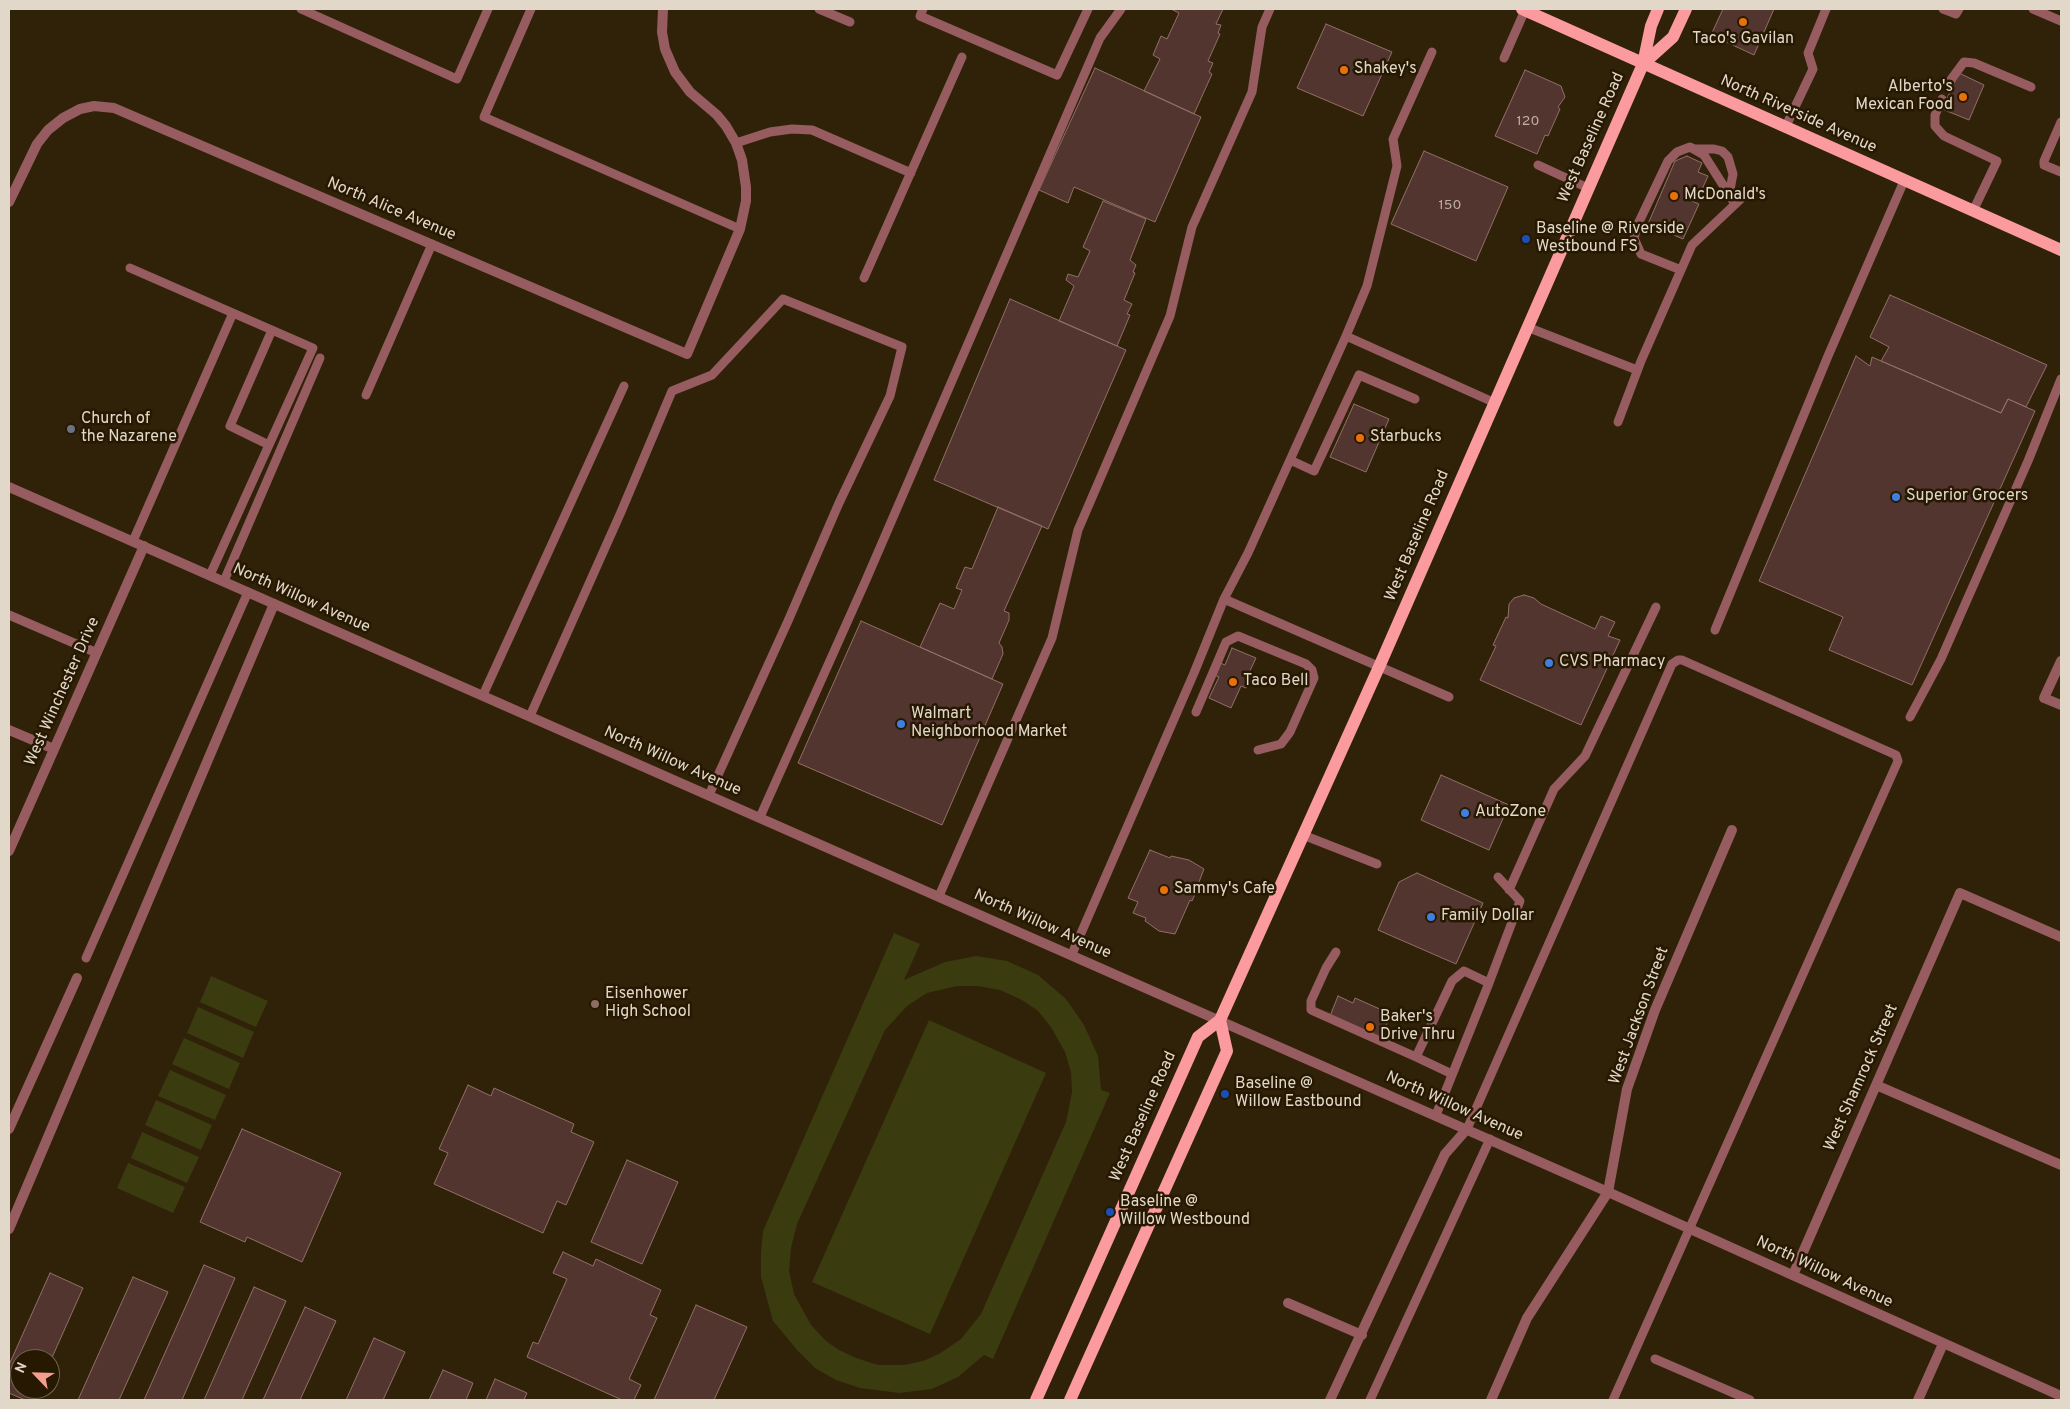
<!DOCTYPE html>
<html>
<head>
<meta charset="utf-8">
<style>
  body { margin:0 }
  #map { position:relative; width:2070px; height:1409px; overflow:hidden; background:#302208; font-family:Overpass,sans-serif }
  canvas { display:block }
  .frame { position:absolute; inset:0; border:10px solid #e1d8c9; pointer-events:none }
  .north { position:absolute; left:10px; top:1349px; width:50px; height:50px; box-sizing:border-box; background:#261801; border:1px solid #716551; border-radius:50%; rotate:294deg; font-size:14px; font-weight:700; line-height:20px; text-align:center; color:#e1d8c9 }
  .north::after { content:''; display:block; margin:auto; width:18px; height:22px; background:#f59d8f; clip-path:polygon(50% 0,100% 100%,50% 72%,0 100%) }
</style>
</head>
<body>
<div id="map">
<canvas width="2070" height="1409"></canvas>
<div class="frame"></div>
<div class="north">N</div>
</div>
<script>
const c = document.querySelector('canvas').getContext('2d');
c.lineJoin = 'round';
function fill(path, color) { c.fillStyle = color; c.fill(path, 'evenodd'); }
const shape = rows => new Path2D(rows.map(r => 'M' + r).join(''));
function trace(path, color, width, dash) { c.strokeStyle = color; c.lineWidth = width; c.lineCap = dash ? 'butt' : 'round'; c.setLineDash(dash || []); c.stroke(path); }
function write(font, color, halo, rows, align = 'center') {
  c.font = font + ' Overpass,sans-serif'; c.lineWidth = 5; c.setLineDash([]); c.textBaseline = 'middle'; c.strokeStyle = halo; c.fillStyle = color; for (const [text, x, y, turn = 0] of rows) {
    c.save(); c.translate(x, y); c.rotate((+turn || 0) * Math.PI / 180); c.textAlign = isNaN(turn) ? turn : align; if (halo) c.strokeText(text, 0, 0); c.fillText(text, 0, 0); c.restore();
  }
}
fill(shape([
  [894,933,920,944,904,980,945,962,976,956,1007,961,1038,975,1066,999,1084,1025,1098,1056,1101,1090,1110,1093,993,1359,984,1355,958,1377,932,1389,899,1393,860,1388,836,1380,815,1368,797,1350,773,1321,761,1277,761,1252,763,1231],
  [957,986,977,986,1000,990,1020,999,1037,1010,1051,1027,1065,1052,1071,1072,1072,1092,1066,1122,981,1314,961,1339,939,1354,923,1361,904,1365,878,1365,856,1358,839,1350,826,1341,811,1325,794,1294,789,1271,791,1248,797,1224,885,1030,907,1006,927,993],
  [211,976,268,1001,256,1027,200,1002],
  [198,1007,254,1032,243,1058,187,1033],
  [929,1020,1046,1073,930,1334,812,1282],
  [184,1038,240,1063,229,1089,172,1064],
  [170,1070,226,1095,215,1120,158,1096],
  [156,1100,212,1125,201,1150,145,1125],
  [142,1132,199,1157,187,1183,131,1158],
  [128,1163,185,1187,173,1213,117,1188]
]), '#3a3b0e');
const building = shape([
  [1171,9,1223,9,1216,24,1221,25,1218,33,1220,34,1208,61,1213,63,1209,72,1212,74,1194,114,1144,91,1160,59,1153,55,1161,36,1167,39,1179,13,1171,9],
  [1723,9,1774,9,1754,55,1711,35,1723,9],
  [1326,24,1392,52,1363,116,1297,88,1326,24],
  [1095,68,1201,117,1155,222,1074,187,1068,203,1039,190,1095,68],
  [1525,70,1561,86,1565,97,1558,107,1560,109,1548,136,1545,135,1537,154,1495,136,1525,70],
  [1959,73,1984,85,1969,120,1942,109,1959,73],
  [1424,151,1508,187,1476,261,1391,224,1424,151],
  [1687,156,1702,163,1698,172,1708,176,1700,194,1691,189,1687,199,1699,204,1683,239,1648,224,1675,161,1687,156],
  [1103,201,1146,219,1130,260,1136,265,1133,272,1135,273,1124,300,1132,304,1127,314,1130,315,1117,346,1059,321,1074,286,1066,280,1068,274,1078,277,1090,251,1083,247,1103,201],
  [1890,295,2047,365,2026,407,2008,399,2001,413,1881,361,1889,347,1870,337,1890,295],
  [1010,299,1126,350,1048,529,934,480,1010,299],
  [1856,356,1870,366,1872,357,2001,413,2008,399,2035,411,1912,685,1829,650,1843,617,1759,581,1856,356],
  [1354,404,1389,419,1366,472,1330,457,1354,404],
  [998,507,1042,526,1004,611,1009,613,1009,620,999,643,1002,647,1003,654,992,679,920,647,940,603,954,609,962,590,956,588,965,567,972,569,998,507],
  [1524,595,1534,598,1541,604,1595,629,1601,616,1615,622,1608,636,1620,640,1581,725,1480,680,1496,646,1493,645,1506,617,1508,618,1509,604,1514,598,1524,595],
  [861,621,1003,684,942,825,798,763,861,621],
  [1232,648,1256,658,1248,675,1251,677,1246,688,1241,686,1231,708,1209,698,1219,677,1214,675,1220,663,1225,665,1232,648],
  [1441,775,1509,805,1489,850,1421,820,1441,775],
  [1150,850,1170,858,1171,856,1189,860,1204,869,1199,882,1200,883,1192,901,1190,900,1175,934,1159,931,1145,921,1146,918,1133,913,1138,902,1128,898,1150,850],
  [1417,873,1483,903,1456,964,1378,930,1399,882,1417,873],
  [1338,996,1353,1003,1355,998,1391,1014,1381,1038,1330,1016,1338,996],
  [468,1085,491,1096,494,1088,574,1124,571,1132,594,1142,566,1205,557,1201,543,1233,434,1184,448,1153,439,1149,468,1085],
  [242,1129,341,1173,302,1262,247,1237,245,1242,200,1222,242,1129],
  [627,1160,678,1182,642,1264,591,1242,627,1160],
  [563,1252,593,1266,596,1259,661,1290,650,1315,657,1318,629,1379,641,1385,634,1400,622,1400,527,1357,533,1342,538,1344,567,1279,553,1273,563,1252],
  [204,1265,235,1278,182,1400,144,1400,204,1265],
  [50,1273,83,1288,50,1362,50,1359,20,1359,20,1389,38,1389,33,1400,25,1400,9,1393,9,1365,50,1273],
  [133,1277,168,1292,119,1400,78,1400,133,1277],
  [254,1287,286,1301,242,1400,204,1400,254,1287],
  [696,1305,747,1327,714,1400,654,1400,696,1305],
  [305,1307,336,1321,300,1400,263,1400,305,1307],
  [374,1338,405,1352,383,1400,346,1400,374,1338],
  [443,1370,473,1383,466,1400,429,1400,443,1370],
  [495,1379,527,1393,524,1400,486,1400,495,1379]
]);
fill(building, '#533530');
trace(building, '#916f68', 1);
trace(shape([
  [301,9,457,79,488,9],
  [531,9,484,117,740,229],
  [819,9,850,22],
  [923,9,920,16,1057,75,1088,9],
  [1943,9,1956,14,1959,9],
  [2033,9,2061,21],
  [1432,52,1393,139,1397,166,1367,286,1346,336,1493,402],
  [1504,58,1525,10],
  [1950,81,1964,62,1974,63,2031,87],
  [1942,99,1935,115,1935,126,1944,136,1997,161,1973,211],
  [2061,122,2044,161,2044,165,2061,172],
  [1785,128,1813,69,1808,53,1826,9],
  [736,143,770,132,792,129,812,130,911,173],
  [1695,149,1714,149,1722,151,1728,157,1733,174,1729,195],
  [1538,165,1588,188],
  [130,268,313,348,210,575],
  [1681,270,1641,254,1634,238,1638,224,1668,161,1677,152,1690,147,1704,155,1735,204],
  [864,278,962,57],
  [1527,327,1637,370],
  [366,395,432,244],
  [1618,422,1641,361,1692,245,1746,194],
  [269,445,230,426,272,330],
  [1290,460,1314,471,1359,375,1415,399],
  [133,541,233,313],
  [224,581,320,358],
  [1224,599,1248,553,1346,336],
  [9,615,97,653],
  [1715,630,1828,356,1904,181],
  [483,695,624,386],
  [1196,712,1226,642,1238,636,1306,664,1312,670,1314,678,1290,732,1281,744,1258,750],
  [530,716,621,512,672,391,712,375,783,299,902,347,890,396,839,503,788,621,709,795],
  [1910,717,1941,659,2028,461,2061,379],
  [760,817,866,580,1100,38,1121,9],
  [1303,835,1377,864],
  [1509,890,1554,789,1585,756,1656,607],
  [939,896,1052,638,1078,530,1170,316,1192,227,1252,92,1262,27,1270,9],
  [1336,952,1326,968,1311,1001,1311,1010,1416,1057],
  [1072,954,1194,673,1224,599,1449,697],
  [86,958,248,592],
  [1489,983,1520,901,1498,877],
  [1436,1115,1489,983,1464,971,1452,981,1416,1057,1452,1074],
  [1467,1129,1672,664,1678,660,1682,660,1896,755,1898,761,1613,1400],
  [1655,1359,1750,1400],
  [1370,1400,1490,1139]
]), '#965c5f', 9);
trace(shape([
  [9,202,37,144,48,130,63,118,80,109,94,106,114,108,687,354,740,229,746,201,746,187,742,160,736,143,726,126,717,115,690,92,675,72,665,49,662,32,663,9],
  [2061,661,2044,698,2061,705],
  [9,730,54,749],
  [9,851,144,546],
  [1876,1085,2061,1165],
  [9,1129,77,978],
  [9,1229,274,604],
  [1793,1275,1960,893,2061,937],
  [1288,1303,1362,1335],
  [1330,1400,1445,1154,1467,1129],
  [1491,1400,1527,1318,1608,1192,1627,1089,1655,1010,1732,830],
  [1918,1400,1943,1344]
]), '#965c5f', 10);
trace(shape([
  [9,487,1608,1192,2061,1396]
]), '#965c5f', 10);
trace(shape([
  [1522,9,2061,250],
  [1643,64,1673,37,1686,9],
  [1036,1400,1198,1037,1220,1020,1379,667,1643,64,1651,26,1658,9],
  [1070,1400,1227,1051,1220,1020]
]), '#fc9b9f', 12);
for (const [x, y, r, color] of [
  [1743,22,5,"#e8710a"],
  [1344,70,5,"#e8710a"],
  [1963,97,5,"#e8710a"],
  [1674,196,5,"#e8710a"],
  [1526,239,5,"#1a4fb4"],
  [71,429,5,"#6b7280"],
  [1360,438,5,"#e8710a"],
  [1896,497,5,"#3f7fe0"],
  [1549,663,5,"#3f7fe0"],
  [1233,682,5,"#e8710a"],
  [901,724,5,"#3f7fe0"],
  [1465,813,5,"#3f7fe0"],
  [1164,890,5,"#e8710a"],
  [1431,917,5,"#3f7fe0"],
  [595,1004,5,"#8d6e63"],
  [1370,1027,5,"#e8710a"],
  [1225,1094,5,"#1a4fb4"],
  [1110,1212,5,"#1a4fb4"]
]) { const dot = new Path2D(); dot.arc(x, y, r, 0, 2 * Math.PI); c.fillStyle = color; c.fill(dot); trace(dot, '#261801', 2); }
write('14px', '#beafa3', null, [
  ["120",1528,122],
  ["150",1450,206]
]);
write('16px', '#e1d8c9', '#261801', [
  ["Taco's Gavilan",1743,40,"center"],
  ["Shakey's",1354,70],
  ["Alberto's",1953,88,"right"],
  ["Mexican Food",1953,106,"right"],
  ["McDonald's",1684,196],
  ["Baseline @ Riverside",1536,230],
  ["Westbound FS",1536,248],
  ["Church of",81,420],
  ["the Nazarene",81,438],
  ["Starbucks",1370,438],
  ["Superior Grocers",1906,497],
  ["CVS Pharmacy",1559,663],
  ["Taco Bell",1243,682],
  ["Walmart",911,715],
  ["Neighborhood Market",911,733],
  ["AutoZone",1475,813],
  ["Sammy's Cafe",1174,890],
  ["Family Dollar",1441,917],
  ["Eisenhower",605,995],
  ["High School",605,1013],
  ["Baker's",1380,1018],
  ["Drive Thru",1380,1036],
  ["Baseline @",1235,1085],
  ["Willow Eastbound",1235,1103],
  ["Baseline @",1120,1203],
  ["Willow Westbound",1120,1221]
], 'left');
write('16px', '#e1d8c9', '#261801', [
  ["North Riverside Avenue",1798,115,24],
  ["West Baseline Road",1592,138,-66],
  ["North Alice Avenue",391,210,23],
  ["West Baseline Road",1418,536,-67],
  ["North Willow Avenue",301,599,24],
  ["West Winchester Drive",63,692,-66],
  ["North Willow Avenue",672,762,24],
  ["North Willow Avenue",1042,925,24],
  ["West Jackson Street",1640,1016,-70],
  ["West Shamrock Street",1862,1078,-66],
  ["North Willow Avenue",1454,1107,24],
  ["West Baseline Road",1144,1117,-66],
  ["North Willow Avenue",1824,1273,25]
]);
</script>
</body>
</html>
